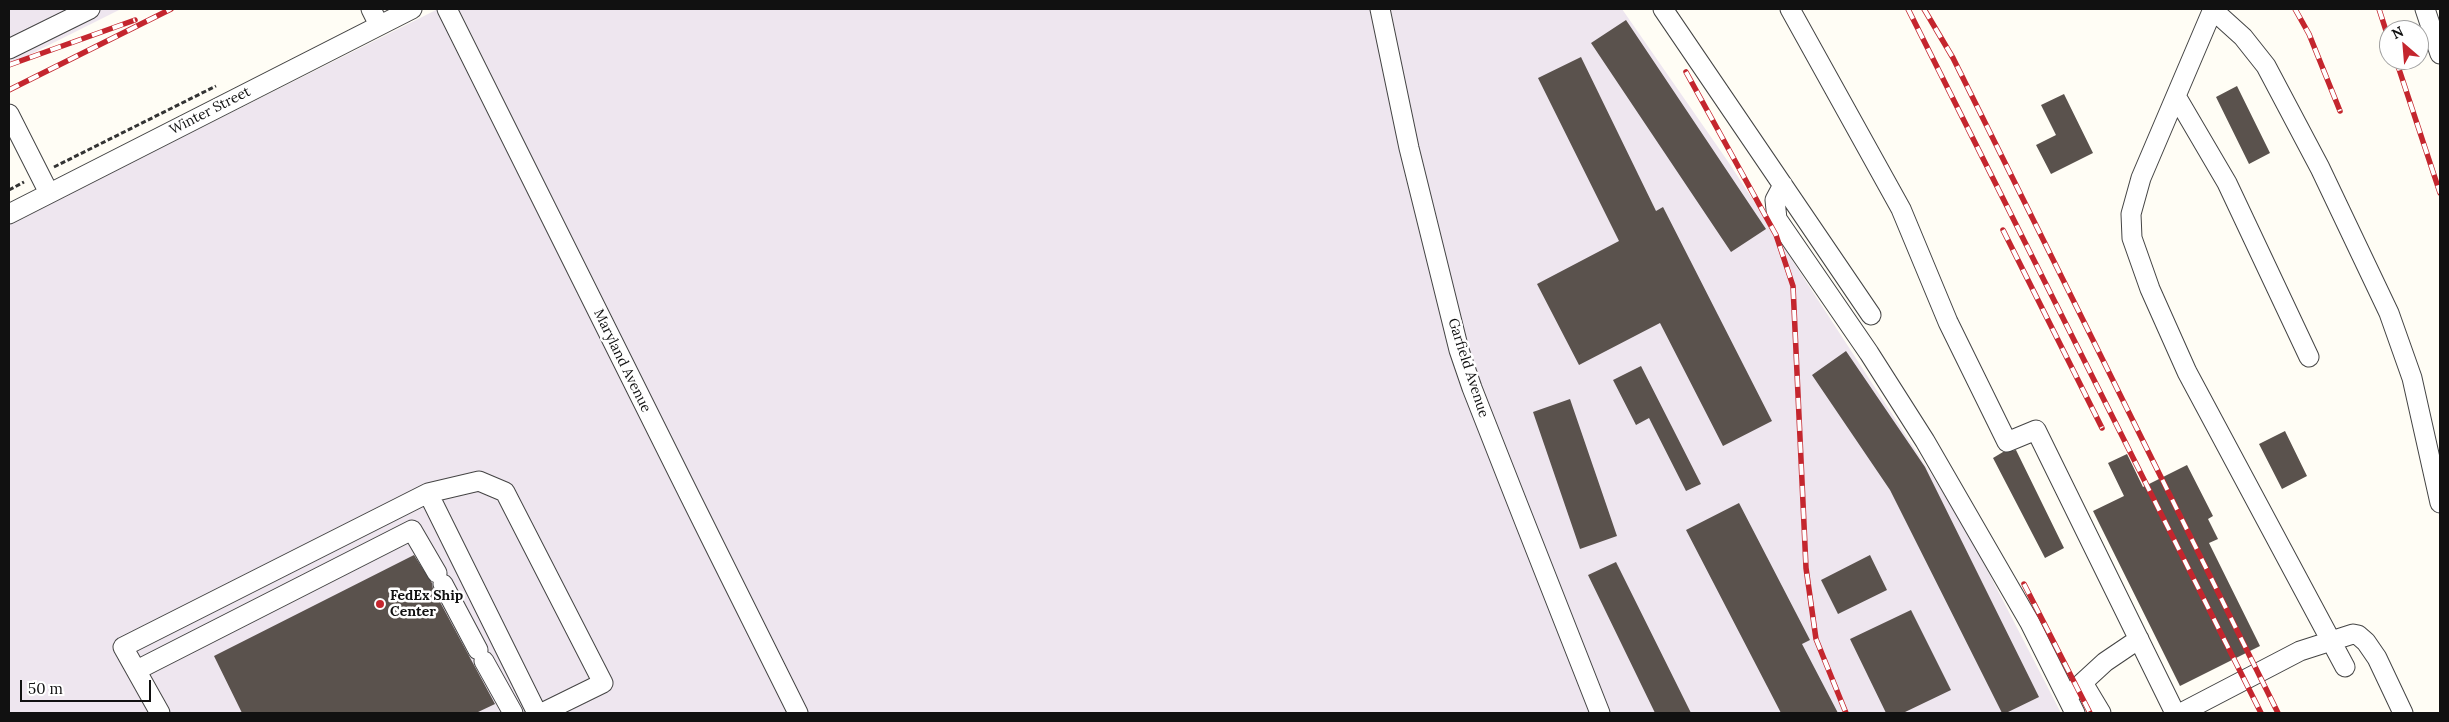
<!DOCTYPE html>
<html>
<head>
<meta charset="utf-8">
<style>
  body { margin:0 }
  #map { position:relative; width:2449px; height:722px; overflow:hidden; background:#fffdf5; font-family:Lora,serif }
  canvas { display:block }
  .frame { position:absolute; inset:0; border:10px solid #111; pointer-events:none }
  .north { position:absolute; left:2379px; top:20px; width:50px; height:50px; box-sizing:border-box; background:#fff; border:1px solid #a0a0a0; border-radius:50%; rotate:333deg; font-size:14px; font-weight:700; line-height:20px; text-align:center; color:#111 }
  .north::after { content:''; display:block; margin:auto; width:18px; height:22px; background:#c4262e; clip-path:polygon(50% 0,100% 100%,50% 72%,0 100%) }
  .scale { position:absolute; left:20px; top:680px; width:131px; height:22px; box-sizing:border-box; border:2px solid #111; border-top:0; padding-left:6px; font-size:15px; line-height:18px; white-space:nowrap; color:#111; -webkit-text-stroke:4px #fff; paint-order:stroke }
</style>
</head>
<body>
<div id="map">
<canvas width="2449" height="722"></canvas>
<div class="frame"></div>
<div class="north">N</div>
<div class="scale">50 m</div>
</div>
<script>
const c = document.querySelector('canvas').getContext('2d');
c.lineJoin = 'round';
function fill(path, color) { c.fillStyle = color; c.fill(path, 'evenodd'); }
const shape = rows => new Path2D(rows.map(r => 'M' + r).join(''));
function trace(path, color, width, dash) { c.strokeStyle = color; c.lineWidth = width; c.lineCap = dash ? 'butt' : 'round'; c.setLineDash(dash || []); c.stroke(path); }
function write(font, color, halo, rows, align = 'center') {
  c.font = font + ' Lora,serif'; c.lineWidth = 5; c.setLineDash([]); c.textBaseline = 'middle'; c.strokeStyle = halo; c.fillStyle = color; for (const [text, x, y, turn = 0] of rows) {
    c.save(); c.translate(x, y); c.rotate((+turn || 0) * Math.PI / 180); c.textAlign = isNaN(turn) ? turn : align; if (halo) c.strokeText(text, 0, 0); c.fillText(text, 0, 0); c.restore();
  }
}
fill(shape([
  [9,9,121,9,9,65],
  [438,9,1622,9,1729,163,1963,523,2061,713,9,713,9,224]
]), '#eee6ef');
fill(shape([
  [1626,20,1766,229,1731,252,1591,43],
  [1581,57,1656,211,1663,207,1772,421,1723,446,1660,323,1579,365,1537,284,1619,241,1538,78],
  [2237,86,2270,153,2249,164,2216,97],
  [2064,94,2093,153,2051,174,2036,145,2056,135,2041,105],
  [1846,351,1925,467,2039,697,2006,713,2002,713,1890,490,1812,375],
  [1641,366,1701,484,1686,491,1649,418,1636,425,1613,380],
  [1570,399,1617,536,1580,549,1533,412],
  [2285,431,2307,476,2282,489,2259,444],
  [2016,450,2064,548,2045,558,1993,458,2003,452],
  [2127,454,2143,487,2187,465,2213,516,2208,519,2218,539,2209,543,2260,646,2180,686,2093,511,2124,496,2108,463],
  [1739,503,1810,640,1802,644,1838,713,1781,713,1686,530],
  [414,555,432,583,433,589,495,704,476,713,242,713,214,656],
  [1870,555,1887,590,1838,614,1821,580],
  [1616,562,1691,713,1655,713,1588,575],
  [1911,610,1951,690,1903,713,1886,713,1850,639]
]), '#5a524d');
const minor = shape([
  [371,9,379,25],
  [447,9,798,713],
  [1380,9,1409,148,1459,350,1472,388,1600,713],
  [1663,9,1871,315],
  [1790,9,1901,209,1948,322,2007,442,2036,430,2175,713],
  [2212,9,2243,37,2266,66,2320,168,2389,313,2412,378,2440,503],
  [2213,9,2141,178,2131,214,2132,238,2150,289,2187,372,2345,667],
  [2425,9,2440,54],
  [9,49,90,9],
  [2176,96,2227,183,2309,357],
  [9,114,49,193],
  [1783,185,1775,200,1777,219,1869,353,1925,441,2030,623,2075,713],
  [9,214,412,9],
  [428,493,479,481,505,492,603,683,542,713],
  [443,584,478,650],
  [484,661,513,713],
  [137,670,412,530,437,573],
  [2083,683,2101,713],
  [2068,696,2105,662,2139,639],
  [160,713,123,647,428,493,537,713],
  [2181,713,2300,651,2353,634,2358,635,2366,642,2377,658,2403,713]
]);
trace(minor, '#444', 21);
trace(shape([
  [54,167,216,86],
  [9,190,24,182]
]), '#333', 3, [5, 2.5]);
trace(minor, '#fff', 19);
const rail = shape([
  [1908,9,2261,713],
  [1924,9,1953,58,2278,713],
  [2295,9,2309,34,2340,111],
  [2379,9,2389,40],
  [2396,60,2440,193],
  [9,65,135,20],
  [1686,72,1776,235,1793,286,1806,568,1816,639,1846,713],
  [9,90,171,9],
  [2003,230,2102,428],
  [2024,584,2090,713]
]);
trace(rail, '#c4262e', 5.5);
trace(rail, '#fff', 4, [11]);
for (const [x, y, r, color] of [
  [380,604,5,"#c4262e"]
]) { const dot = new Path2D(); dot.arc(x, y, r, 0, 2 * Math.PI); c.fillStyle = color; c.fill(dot); trace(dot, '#fff', 2); }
write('14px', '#111', '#fff', [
  ["Winter Street",210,111,-27],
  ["Maryland Avenue",622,361,64],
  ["Garfield Avenue",1468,368,72]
]);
write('bold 14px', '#111', '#fff', [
  ["FedEx Ship",390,596],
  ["Center",390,612]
], 'left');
</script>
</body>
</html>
